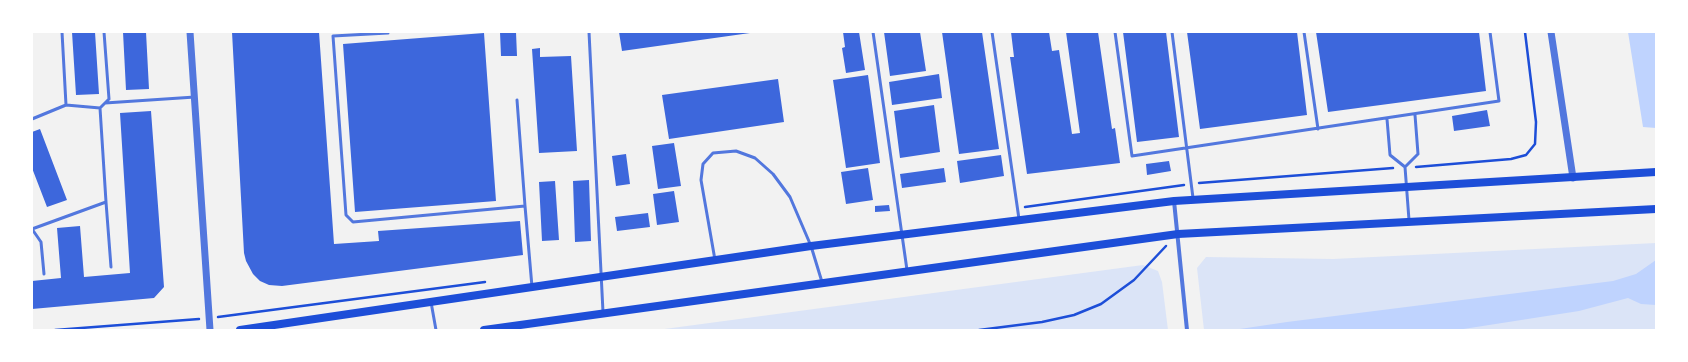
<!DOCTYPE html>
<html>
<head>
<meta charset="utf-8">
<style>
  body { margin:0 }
  #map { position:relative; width:1688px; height:362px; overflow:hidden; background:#f2f2f2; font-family:"Sofia Sans Condensed",sans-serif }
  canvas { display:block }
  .frame { position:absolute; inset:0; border:33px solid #fff; pointer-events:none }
</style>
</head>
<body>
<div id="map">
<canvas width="1688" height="362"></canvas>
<div class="frame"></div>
</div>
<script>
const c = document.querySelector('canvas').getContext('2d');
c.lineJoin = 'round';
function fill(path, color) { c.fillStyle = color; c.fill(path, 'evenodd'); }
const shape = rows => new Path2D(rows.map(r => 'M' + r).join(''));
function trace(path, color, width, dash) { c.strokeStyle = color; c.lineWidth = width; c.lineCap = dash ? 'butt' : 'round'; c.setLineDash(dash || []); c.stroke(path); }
fill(shape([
  [1656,243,1656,330,1204,330,1197,268,1206,257,1333,259],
  [1143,265,1158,271,1162,282,1168,330,657,330]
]), '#dbe4f7');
fill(shape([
  [1628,32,1656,32,1656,128,1643,127],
  [1656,260,1656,305,1641,304,1628,298,1579,311,1457,330,1233,330,1287,322,1613,281,1636,274]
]), '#bfd3fe');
fill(shape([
  [72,32,95,32,99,94,76,95],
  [123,32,146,32,149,89,126,90],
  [232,32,319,32,334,244,379,241,378,231,520,221,523,255,282,286,269,285,260,281,253,274,246,261,244,253],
  [500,32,516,32,517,56,501,56],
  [619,32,750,32,750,33,622,51],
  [843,32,859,32,865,70,846,73,842,48,845,47],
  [884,32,920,32,926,71,890,76],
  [942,32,982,32,999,149,959,154],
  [1011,32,1049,32,1052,51,1059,50,1072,134,1080,133,1066,32,1098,32,1112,129,1115,128,1120,163,1027,174,1010,57,1014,57],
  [1123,32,1166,32,1179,137,1137,142],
  [1187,32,1297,32,1307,115,1200,129],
  [1316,32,1479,32,1486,91,1328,112],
  [484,33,496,201,355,212,343,44],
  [540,48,540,57,571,56,577,151,539,153,532,49],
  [939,74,942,98,892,105,889,82],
  [868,75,880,163,846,168,833,80],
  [778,79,784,122,669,139,662,95],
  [934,105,940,152,900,158,894,111],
  [1487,110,1490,126,1454,131,1452,116],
  [151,111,164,287,154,298,32,309,32,281,61,278,57,228,80,226,84,277,130,273,120,113],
  [40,129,67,200,47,207,32,168,32,132],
  [674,143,681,186,658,189,652,146],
  [626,154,630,184,616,186,612,156],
  [1001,155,1004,176,960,183,957,161],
  [1169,161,1171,171,1147,175,1146,164],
  [868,168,873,200,846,204,841,172],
  [944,168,946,182,902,188,900,174],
  [589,180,591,241,575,242,573,181],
  [555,181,559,240,542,241,539,182],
  [674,191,679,222,657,225,653,194],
  [889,205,890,211,875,212,875,206],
  [648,213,650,227,617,231,615,217]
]), '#3d67dc');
trace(shape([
  [1416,167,1511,159,1526,155,1535,144,1536,122,1525,32],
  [1199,183,1393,168],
  [1025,207,1184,185],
  [218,317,485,282],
  [55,330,199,319],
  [979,330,1042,322,1074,315,1101,304,1134,280,1166,246]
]), '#1d4ed8', 2.5);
trace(shape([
  [62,32,66,105,100,108],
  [589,32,603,312],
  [873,32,907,270],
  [992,32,1019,219],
  [1115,32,1132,156,1499,101,1490,32],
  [1172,32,1193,198],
  [1304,32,1318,129],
  [388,33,333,36,346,215,353,222,525,206,532,287],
  [517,100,525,206],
  [105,103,195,97],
  [32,119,66,105],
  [1387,119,1390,155,1405,167,1409,220],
  [1405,167,1418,154,1415,115],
  [106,202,111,267],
  [32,228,32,229,106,202,100,108,109,99,104,32],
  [32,229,41,242,44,274],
  [715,260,701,180,703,164,713,153,736,151,755,158,773,174,790,197,811,246,822,282],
  [431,302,436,330]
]), '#5277de', 3);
trace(shape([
  [1174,201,1187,330]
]), '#5277de', 4);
trace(shape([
  [190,32,210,330],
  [1551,32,1573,178]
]), '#5277de', 7);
trace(shape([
  [240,330,811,246,1174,201,1656,172],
  [484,330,1178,234,1656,209]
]), '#1d4ed8', 8);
</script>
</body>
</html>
